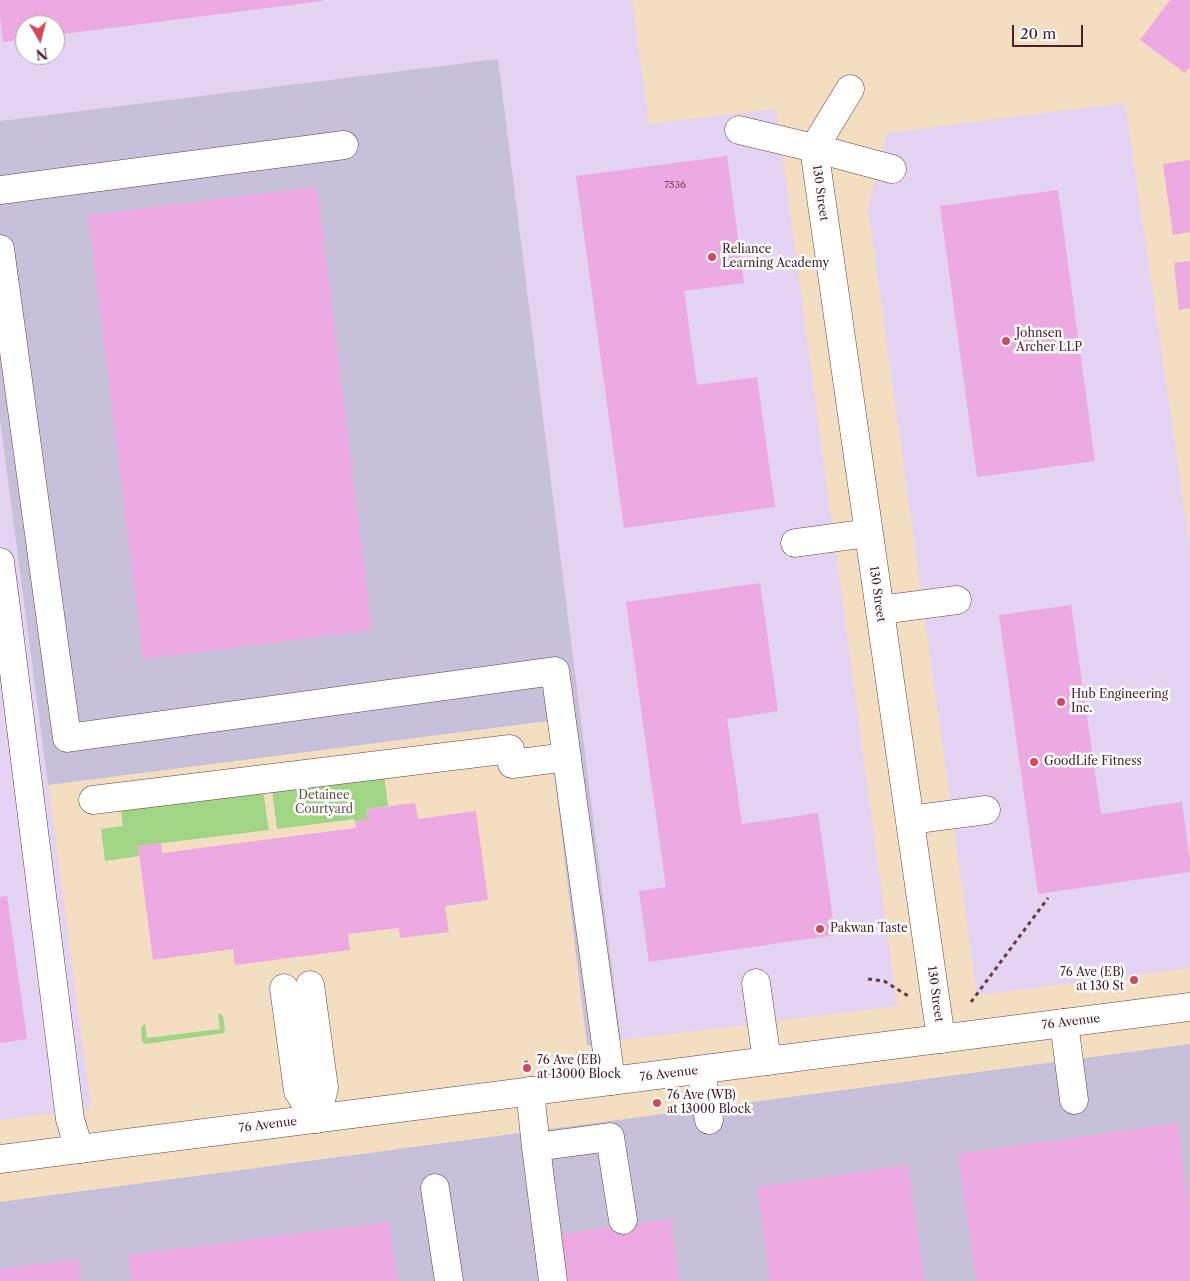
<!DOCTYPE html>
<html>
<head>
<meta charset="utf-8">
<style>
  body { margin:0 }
  #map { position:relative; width:1190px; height:1281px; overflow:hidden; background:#f3dec1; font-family:"Libre Caslon Text",serif }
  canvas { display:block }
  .north { position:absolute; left:15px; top:15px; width:50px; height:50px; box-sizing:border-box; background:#fff; border:1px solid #b7a5aa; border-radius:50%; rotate:172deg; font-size:14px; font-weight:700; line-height:20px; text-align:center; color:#4a1f2b }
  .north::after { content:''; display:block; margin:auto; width:18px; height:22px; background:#d1495b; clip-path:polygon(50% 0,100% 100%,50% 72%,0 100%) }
  .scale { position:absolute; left:1012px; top:25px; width:71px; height:22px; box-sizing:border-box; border:2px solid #4a1f2b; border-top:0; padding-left:6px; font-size:15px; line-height:18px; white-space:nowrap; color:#4a1f2b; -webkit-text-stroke:4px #fff; paint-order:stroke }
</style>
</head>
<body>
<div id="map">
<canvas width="1190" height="1281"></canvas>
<div class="north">N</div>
<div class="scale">20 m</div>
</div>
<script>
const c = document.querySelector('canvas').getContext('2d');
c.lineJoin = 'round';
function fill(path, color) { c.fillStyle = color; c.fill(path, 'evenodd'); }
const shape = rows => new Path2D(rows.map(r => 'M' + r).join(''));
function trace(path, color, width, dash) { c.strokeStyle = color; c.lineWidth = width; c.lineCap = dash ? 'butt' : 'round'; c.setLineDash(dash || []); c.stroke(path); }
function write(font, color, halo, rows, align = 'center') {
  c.font = font + ' "Libre Caslon Text",serif'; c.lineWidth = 5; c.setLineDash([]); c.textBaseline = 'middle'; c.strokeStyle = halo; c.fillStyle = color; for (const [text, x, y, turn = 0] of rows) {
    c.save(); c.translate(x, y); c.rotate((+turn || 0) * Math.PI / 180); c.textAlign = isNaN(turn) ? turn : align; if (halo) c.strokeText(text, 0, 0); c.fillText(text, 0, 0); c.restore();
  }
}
fill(shape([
  [0,0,632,0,649,124,776,109,897,1006,621,1040,498,59,0,121],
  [25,25,55,25,55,55,25,55],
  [1125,103,1190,546,1190,968,977,995,868,208,887,133],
  [0,419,91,1108,0,1120]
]), '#e4d3f2');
fill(shape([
  [498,59,621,1040,587,1045,548,721,48,785,0,419,0,121],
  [1190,1044,1190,1281,0,1281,0,1202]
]), '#c6c0da');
fill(shape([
  [384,775,388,806,367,809,368,819,355,821,354,819,277,829,272,790],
  [263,791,269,830,138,846,139,856,105,861,101,829,123,826,121,809],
  [218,1013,223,1016,225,1030,224,1033,145,1044,142,1041,141,1028,145,1023,147,1038,220,1029]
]), '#a0d586');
fill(shape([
  [0,0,322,0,322,1,55,35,55,25,25,25,25,39,3,42,0,16],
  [1170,0,1190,0,1190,67,1185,73,1140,40],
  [727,156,744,283,684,291,697,385,757,377,775,507,624,528,576,176],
  [1190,160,1190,232,1173,235,1163,164],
  [317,187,372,630,143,659,88,215],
  [1058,190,1095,461,977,477,940,206],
  [1190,261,1190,308,1179,310,1174,263],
  [760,583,778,711,727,719,742,824,818,813,835,935,649,962,639,891,666,887,626,602],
  [1071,605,1101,814,1182,802,1190,860,1190,872,1038,894,999,615],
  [415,803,418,819,476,811,488,900,445,906,449,932,400,938,399,928,348,934,350,950,235,965,233,949,153,960,138,846,161,843,162,853,356,828,355,821,368,819,367,809],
  [7,896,27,1039,0,1043,0,897],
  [1177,1123,1190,1216,1190,1281,976,1281,958,1154],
  [908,1165,924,1281,770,1281,757,1187],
  [671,1219,679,1281,567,1281,561,1234],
  [389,1222,397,1281,132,1281,128,1255],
  [78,1259,81,1281,0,1281,0,1269]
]), '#eda9e1');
const minor = shape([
  [850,89,814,148,892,169],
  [739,130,814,148,941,1039],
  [0,190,344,145],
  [0,249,67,738,555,671,611,1081],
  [795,543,869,533],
  [0,562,6,608],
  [0,609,6,608,70,1119,79,1149],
  [880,610,957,600],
  [93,800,510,749,512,764,567,757],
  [910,820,986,810],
  [756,983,767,1061],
  [310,985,324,1088,316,1119],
  [284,988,298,1091,316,1119],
  [1064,1023,1074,1100],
  [701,1070,709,1120],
  [530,1091,536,1147,553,1281],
  [536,1147,610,1137,623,1220],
  [435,1188,449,1281]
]);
const major = shape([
  [0,1159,1190,1007]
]);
trace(minor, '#633c42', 29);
trace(major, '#633c42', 29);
trace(shape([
  [868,979,884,981,910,997],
  [971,1002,1048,898],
  [526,1061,527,1067]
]), '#633c42', 3, [4, 4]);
trace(minor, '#fff', 28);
trace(major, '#fff', 28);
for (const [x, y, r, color] of [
  [712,257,5,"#d1495b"],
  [1006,341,5,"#d1495b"],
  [1061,702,5,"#d1495b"],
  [1034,762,5,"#d1495b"],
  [820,929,5,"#d1495b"],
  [1134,980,5,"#d1495b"],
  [527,1068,5,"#d1495b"],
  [657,1103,5,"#d1495b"]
]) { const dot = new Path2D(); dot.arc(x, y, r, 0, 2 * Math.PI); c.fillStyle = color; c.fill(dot); trace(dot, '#fff', 2); }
write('10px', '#734258', null, [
  ["7536",675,185]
]);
write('12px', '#4a1f2b', '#fff', [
  ["130 Street",820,193,82],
  ["130 Street",877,594,82],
  ["130 Street",935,994,82],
  ["76 Avenue",1071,1022,-7],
  ["76 Avenue",669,1074,-7],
  ["76 Avenue",268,1125,-7]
]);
write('12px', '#4a1f2b', '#fff', [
  ["Reliance",722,250],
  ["Learning Academy",722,264],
  ["Johnsen",1016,334],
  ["Archer LLP",1016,348],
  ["Hub Engineering",1071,695],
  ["Inc.",1071,709],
  ["GoodLife Fitness",1044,762],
  ["Pakwan Taste",830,929],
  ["76 Ave (EB)",1124,973,"right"],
  ["at 130 St",1124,987,"right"],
  ["76 Ave (EB)",537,1061],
  ["at 13000 Block",537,1075],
  ["76 Ave (WB)",667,1096],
  ["at 13000 Block",667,1110]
], 'left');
write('12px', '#645646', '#fff', [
  ["Detainee",324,796],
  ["Courtyard",324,810]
]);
</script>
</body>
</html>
